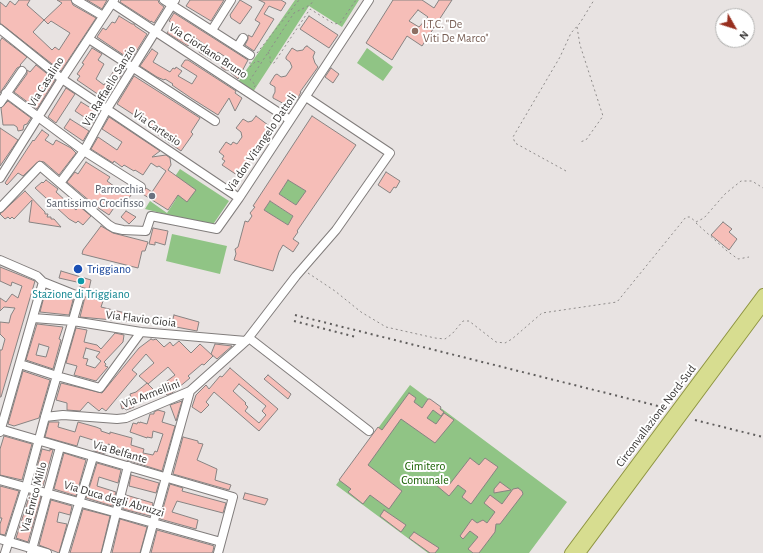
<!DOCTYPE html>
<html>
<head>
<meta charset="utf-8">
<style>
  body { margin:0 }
  #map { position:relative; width:763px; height:553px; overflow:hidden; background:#e8e3e2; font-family:"Alegreya Sans",sans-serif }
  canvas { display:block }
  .north { position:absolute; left:715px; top:8px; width:40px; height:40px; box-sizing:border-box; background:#fff; border:1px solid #afafae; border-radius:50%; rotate:129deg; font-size:11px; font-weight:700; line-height:16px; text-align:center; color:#383635 }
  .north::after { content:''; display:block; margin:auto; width:14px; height:18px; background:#972e1e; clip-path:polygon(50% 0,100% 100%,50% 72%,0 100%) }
</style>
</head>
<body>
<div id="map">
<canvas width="763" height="553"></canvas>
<div class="north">N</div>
</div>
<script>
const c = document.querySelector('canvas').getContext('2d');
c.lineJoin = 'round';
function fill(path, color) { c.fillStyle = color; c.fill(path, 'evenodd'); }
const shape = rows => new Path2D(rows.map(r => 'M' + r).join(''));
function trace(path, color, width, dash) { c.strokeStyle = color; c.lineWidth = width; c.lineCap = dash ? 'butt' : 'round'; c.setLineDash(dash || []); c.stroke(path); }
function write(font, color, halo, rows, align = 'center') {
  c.font = font + ' "Alegreya Sans",sans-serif'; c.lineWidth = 4; c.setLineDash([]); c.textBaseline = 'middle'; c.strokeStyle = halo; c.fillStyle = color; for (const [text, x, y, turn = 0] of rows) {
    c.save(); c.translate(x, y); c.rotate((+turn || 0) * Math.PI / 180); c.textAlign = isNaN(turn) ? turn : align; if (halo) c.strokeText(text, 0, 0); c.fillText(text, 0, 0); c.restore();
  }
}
fill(shape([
  [295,0,359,0,342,27,309,6,253,92,238,82],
  [367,48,393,67,383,81,357,63],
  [180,169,229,201,212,226,145,209,150,201,167,213,176,199,165,191],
  [286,178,309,193,299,207,276,192,280,187,283,188,284,186],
  [270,201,293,216,288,225,273,216,265,214,267,212,264,210],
  [172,234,227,246,220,274,166,261],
  [410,385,567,502,529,553,428,553,336,485]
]), '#90c485');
const building = shape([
  [19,0,30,0,27,5,44,20,62,3,57,0,71,0,73,5,96,18,61,71,0,23,0,2,6,7,10,1,15,5,19,0],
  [44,20,48,24,51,21,70,33,59,50,55,47,52,50,33,32,44,20],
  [87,0,107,0,102,9,87,0],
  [121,0,158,0,159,3,164,7,154,23,151,21,151,22,120,2,121,0],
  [190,0,224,0,211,21,186,6,190,0],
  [240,0,252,7,240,24,231,18,230,15,240,0],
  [259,0,281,0,286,3,281,11,269,6,264,14,274,19,254,51,245,45,248,39,248,35,252,37,260,23,255,20,265,3,259,0],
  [393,0,422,0,434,8,439,0,452,0,422,46,407,36,392,60,366,43,393,0],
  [418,10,428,17,419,27,409,21,418,10],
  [174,13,248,60,238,79,228,70,225,70,221,67,227,58,218,52,212,60,199,52,204,44,194,37,188,46,167,33,173,24,169,21,174,13],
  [119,16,132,24,134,24,135,26,147,34,131,60,97,37,103,28,106,30,112,22,115,23,119,16],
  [309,16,338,35,329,48,300,29,309,16],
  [2,38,27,57,20,65,21,66,17,68,0,93,0,41,2,38],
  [307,46,315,52,313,57,315,63,318,67,300,92,301,92,297,100,295,100,290,107,273,98,273,96,275,92,275,87,270,84,270,83,275,75,277,74,281,77,286,76,292,67,290,62,286,59,286,57,292,48,297,51,303,50,305,47,307,46],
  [92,48,102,54,98,60,104,64,96,79,104,85,118,65,125,69,109,95,101,92,99,95,77,80,80,76,77,74,84,64,82,63,92,48],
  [152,49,158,53,153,62,170,72,173,68,175,69,176,67,182,71,178,76,192,84,197,76,181,66,185,60,188,60,236,91,235,93,242,98,235,111,229,98,218,115,191,98,172,85,173,84,165,79,164,80,157,77,140,66,152,49],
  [36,65,55,80,37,109,14,92,27,74,27,70,30,72,36,65],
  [331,68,339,74,333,83,325,77,331,68],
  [134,76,200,118,191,132,193,134,181,151,153,131,154,129,141,120,142,120,117,104,134,76],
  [66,88,75,94,56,123,48,117,66,88],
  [8,101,31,118,27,124,24,125,23,130,18,131,17,127,14,125,3,125,1,108,8,101],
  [81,102,99,113,93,123,75,111,81,102],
  [256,116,272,128,240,177,222,165,225,161,222,159,224,156,219,152,226,142,231,145,233,142,237,144,242,137,241,132,236,128,243,119,248,122,252,121,256,116],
  [312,116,356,145,297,231,298,232,293,239,299,243,293,252,283,245,279,252,273,271,234,260,236,254,235,249,238,247,245,221,248,222,252,216,250,213,255,207,253,206,312,116],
  [288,180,306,191,296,205,279,194,288,180],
  [270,201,293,216,288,225,264,210,270,201],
  [109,117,160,151,152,157,166,155,170,158,171,165,168,170,196,190,187,202,178,195,168,210,141,193,146,188,152,192,166,171,159,166,157,167,151,163,143,175,135,170,134,171,124,165,122,167,114,161,113,163,91,149,98,137,117,150,122,142,102,129,109,117],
  [70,119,89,131,83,141,64,128,70,119],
  [0,128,18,140,0,166,0,128],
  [42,130,49,135,45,140,53,145,56,140,71,148,76,153,59,175,44,162,39,161,23,176,18,173,7,185,5,183,18,163,33,140,34,141,42,130],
  [86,162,110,177,107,181,122,192,123,190,131,195,126,203,120,199,109,215,97,207,67,182,75,172,78,174,86,162],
  [386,172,400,181,396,188,394,187,390,193,378,185,386,172],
  [46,180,58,189,56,192,76,210,79,206,91,216,83,225,78,221,76,223,69,219,35,188,42,182,43,183,46,180],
  [25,191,45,212,45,214,48,214,47,217,51,217,51,219,54,219,61,227,29,222,32,200,14,219,12,217,10,219,8,217,5,219,0,214,25,191],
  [126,211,136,217,129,224,121,217,126,211],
  [723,222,732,229,729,232,737,239,729,250,711,235,723,222],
  [101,226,113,233,148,242,145,251,142,251,138,268,82,254,83,250,101,226],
  [153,228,168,231,165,245,155,242,155,245,149,244,153,228],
  [0,267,35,281,1,397,0,397,0,350,2,350,5,339,0,334,0,322,9,323,11,315,15,308,4,307,0,311,0,298,6,302,12,294,18,298,22,286,12,282,11,286,0,281,0,267],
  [61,271,91,280,89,289,80,287,81,283,59,278,61,271],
  [45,293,73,300,69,315,40,312,45,293],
  [85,297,103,301,101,307,158,321,157,324,80,317,85,297],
  [174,315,199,322,197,331,171,326,174,315],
  [37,324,63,327,59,339,61,340,53,369,26,360,37,324],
  [39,344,49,347,46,357,36,355,39,344],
  [76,328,87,330,84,342,97,345,101,349,115,333,124,335,123,342,104,362,106,364,105,366,108,367,96,381,74,375,77,366,66,363,76,328],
  [86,348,100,352,96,357,101,361,95,368,86,365,88,359,83,358,86,348],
  [151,339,153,340,156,339,164,347,170,342,173,346,179,341,191,353,200,344,213,356,204,365,202,364,188,376,190,378,172,393,167,395,159,387,175,375,168,367,148,384,139,376,154,363,146,354,132,370,137,374,106,411,102,408,99,411,88,402,80,411,67,410,67,403,56,400,61,383,102,393,139,348,151,339],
  [215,344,232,346,217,359,211,354,215,344],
  [230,368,278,409,259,431,214,392,206,402,209,405,201,413,192,407,196,395,206,385,209,389,220,376,222,377,230,368],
  [239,384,266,406,262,411,266,415,259,423,245,411,248,407,245,404,246,403,233,391,239,384],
  [23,371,50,380,39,418,14,426,8,424,23,371],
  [268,375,291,394,288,399,264,379,268,375],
  [147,383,154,390,147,398,133,403,134,407,126,410,125,408,122,409,120,401,131,398,130,394,136,392,147,383],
  [409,393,416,398,414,402,422,408,428,399,430,399,441,407,440,409,444,412,441,416,433,410,427,418,436,424,444,413,454,420,435,443,401,419,368,465,402,491,389,509,370,495,363,504,348,492,351,489,339,480,378,427,382,430,409,393],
  [182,401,176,421,170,405,182,401],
  [158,410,165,412,162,422,175,426,162,471,127,460,129,453,117,450,118,447,108,444,105,454,94,451,96,441,80,436,77,446,45,437,49,422,59,422,58,427,75,432,78,422,96,427,101,429,101,431,110,434,110,432,132,438,131,445,144,449,143,453,153,455,155,451,157,452,163,434,153,431,152,438,147,437,147,438,130,432,133,423,137,424,138,422,140,423,140,422,147,424,150,414,154,414,154,412,158,410],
  [4,436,32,444,22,480,0,475,0,449,4,436],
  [183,437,198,441,198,443,203,444,197,460,217,469,215,480,231,485,229,490,173,474,183,437],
  [42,449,50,451,50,449,53,450,43,486,33,483,42,449],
  [64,453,86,460,76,496,54,489,64,453],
  [470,458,479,465,485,458,498,467,471,504,462,497,466,491,458,485,449,496,436,485,441,479,449,485,470,458],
  [97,463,121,470,118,483,99,477,97,486,116,492,112,506,86,498,97,463],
  [131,475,159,483,156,493,129,486,131,475],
  [500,482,511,490,494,493,494,489,500,482],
  [170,484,183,488,182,491,226,503,223,513,177,501,172,512,198,520,196,529,160,519,170,484],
  [0,486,19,491,5,535,0,534,0,524,2,518,0,518,0,486],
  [518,488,522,491,523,494,500,524,496,524,495,532,479,553,473,553,468,549,478,537,470,531,463,539,460,536,472,519,477,523,483,520,487,523,495,512,484,503,490,495,502,504,513,489,518,488],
  [245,493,253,495,268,499,265,505,243,499,245,493],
  [30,494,41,497,28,542,16,538,30,494],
  [126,495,153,503,150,516,123,509,126,495],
  [51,500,72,506,70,515,59,512,57,522,67,524,59,553,39,545,51,500],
  [83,509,110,516,101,553,70,553,83,509],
  [384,510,406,525,401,532,380,516,384,510],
  [120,519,147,527,140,553,112,553,120,519],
  [157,530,211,545,214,546,213,551,212,553,151,553,157,530],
  [414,532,439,548,435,553,430,553,409,538,414,532]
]);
fill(building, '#f6beb8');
trace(building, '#878382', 1);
const minor = shape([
  [76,0,103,16],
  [164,0,250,55],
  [112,3,290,120],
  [0,29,62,79,239,198],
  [212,30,231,0],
  [89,39,215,121],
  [238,46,243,38],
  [6,93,84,151,141,187],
  [0,103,22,71],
  [0,178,62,79,114,0],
  [60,183,84,151,107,109,175,0],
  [0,208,40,166,109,225,114,228,123,230,146,231,151,216,217,229,239,198,369,0],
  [0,260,37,276,43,282,78,296,79,299,45,417,26,487,5,553],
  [33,318,73,321,141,332,246,341],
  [249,338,369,431],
  [20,364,57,376,100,388,141,332],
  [45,417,63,415,117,419,126,418,190,391,246,341,296,276,336,230,390,153,306,97],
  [0,429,233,497,218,553],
  [0,432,43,282],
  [0,480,221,542],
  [0,539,47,553],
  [31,553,60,447],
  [64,553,93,457],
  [106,553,128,466],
  [145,553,190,391]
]);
const major = shape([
  [570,553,763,294],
  [580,553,763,306]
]);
trace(minor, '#817d7c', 10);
trace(major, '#8e9440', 12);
trace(shape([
  [577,27,580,45,603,116,586,140,580,142],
  [268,52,270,56,270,62,272,64,274,63,310,9,334,24,340,23,356,0],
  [257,53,299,0],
  [250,62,250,67,256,61,260,62],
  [254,87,256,85,250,80,294,13,310,5,314,0],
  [566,171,515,143,513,137,560,57,571,33,580,23,594,0],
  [696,223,727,251,738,259,749,257],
  [308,273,335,291,361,312,386,327,435,338,445,339,452,334,463,321,469,321,496,342,505,343,512,339,542,313,617,302,686,217,690,217,696,222,704,218,725,194,741,181,752,181,763,188]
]), '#8e8b8a', 1, [2, 3]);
trace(minor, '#fff', 8);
trace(major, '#d7dd90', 10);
trace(shape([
  [295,315,666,408],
  [294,321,356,337],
  [695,420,763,437]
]), '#605e5d', 2, [2, 4]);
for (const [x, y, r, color] of [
  [415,31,4,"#8d6e63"],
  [152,196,4,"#6b7280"],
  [78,269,5,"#1a4fb4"],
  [81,281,4,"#0f9aa8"]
]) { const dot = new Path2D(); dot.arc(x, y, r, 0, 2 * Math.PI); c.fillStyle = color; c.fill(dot); trace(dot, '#fff', 1.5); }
write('12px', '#785e54', '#fff', [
  ["I.T.C. \"De",423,24],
  ["Viti De Marco\"",423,38]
], 'left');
write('12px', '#383635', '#fff', [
  ["Via Giordano Bruno",208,51,33],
  ["Via Casalino",46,82,-58],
  ["Via Raffaello Sanzio",109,86,-59],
  ["Via Cartesio",157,128,34],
  ["Via don Vitangelo Dattoli",261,143,-56],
  ["Via Flavio Gioia",141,319,7],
  ["Via Armellini",151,394,-21],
  ["Circonvallazione Nord-Sud",656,416,-53],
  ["Via Belfante",120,452,16],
  ["Via Enrico Millo",34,497,-75],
  ["Via Duca degli Abruzzi",114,499,16]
]);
write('12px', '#5b616d', '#fff', [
  ["Parrocchia",144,189],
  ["Santissimo Crocifisso",144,203]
], 'right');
write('12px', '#164399', '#fff', [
  ["Triggiano",87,269]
], 'left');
write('12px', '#0d838f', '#fff', [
  ["Stazione di Triggiano",81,294]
]);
write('12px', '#166000', '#fff', [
  ["Cimitero",425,466],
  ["Comunale",425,480]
]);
</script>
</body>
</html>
